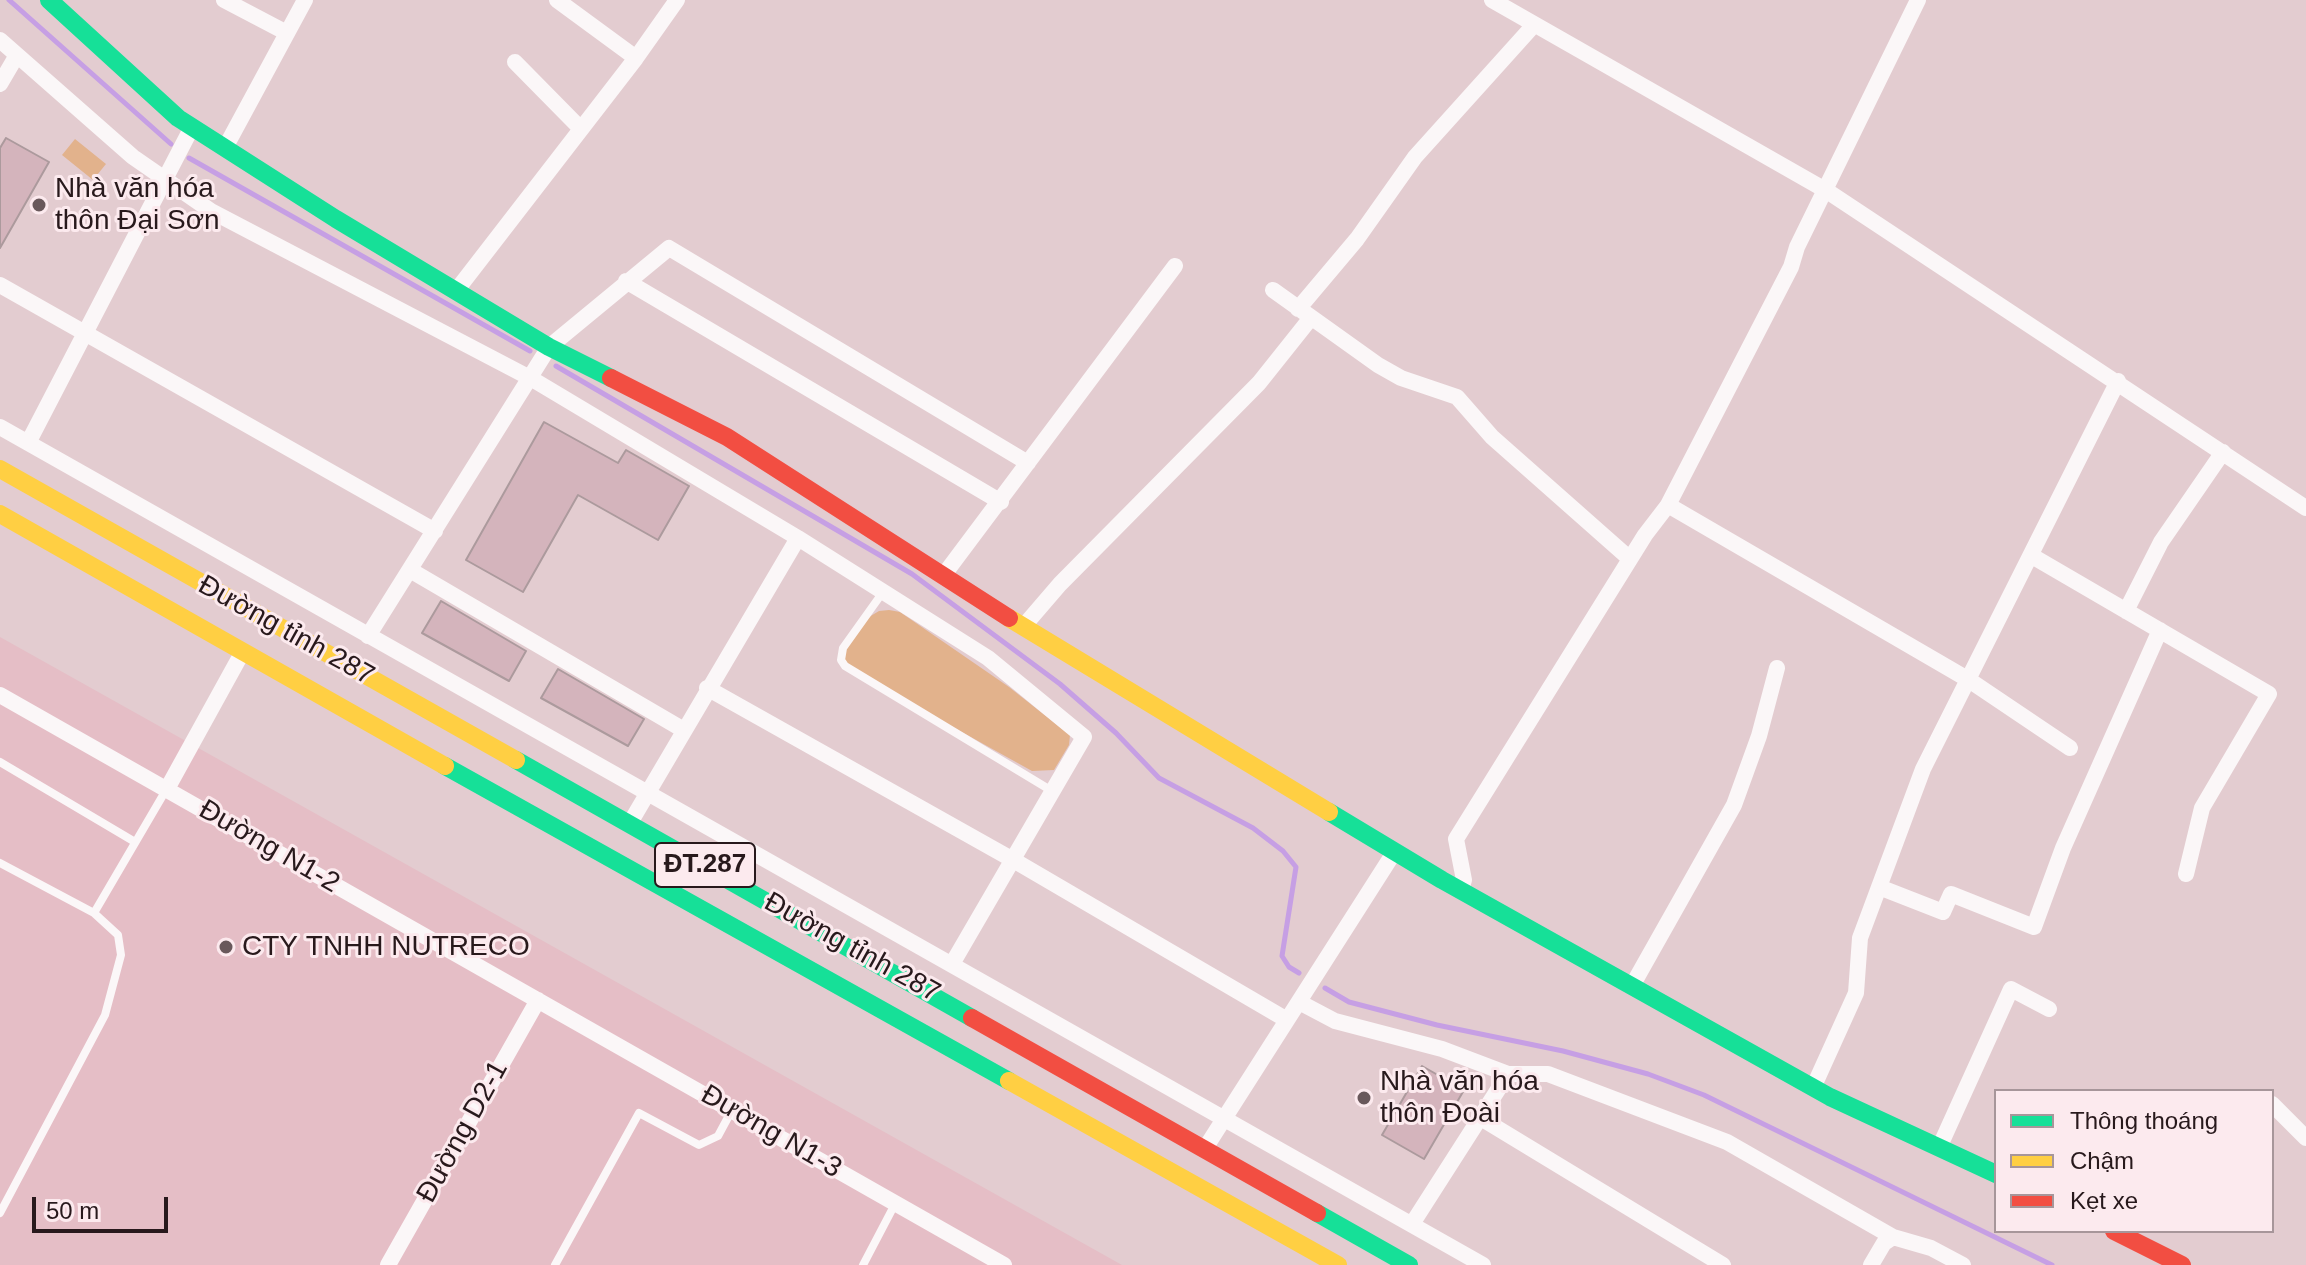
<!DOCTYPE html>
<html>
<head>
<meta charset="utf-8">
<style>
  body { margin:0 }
  #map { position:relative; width:2306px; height:1265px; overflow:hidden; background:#e3ccd0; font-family:Arial,sans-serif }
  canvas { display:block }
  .legend { position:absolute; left:1994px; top:1089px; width:280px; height:144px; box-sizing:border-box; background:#fceaee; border:2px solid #a7969a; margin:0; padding:10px 14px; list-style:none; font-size:24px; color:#28191c }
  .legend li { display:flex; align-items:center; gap:16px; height:40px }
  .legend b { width:40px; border:2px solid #a7969a }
  .scale { position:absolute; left:32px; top:1197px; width:136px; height:36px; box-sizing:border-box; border:4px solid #28191c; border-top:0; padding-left:10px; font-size:24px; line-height:28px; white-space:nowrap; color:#28191c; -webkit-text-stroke:6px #fceaee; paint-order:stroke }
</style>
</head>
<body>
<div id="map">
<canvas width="2306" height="1265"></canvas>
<ul class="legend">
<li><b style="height:10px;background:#16e098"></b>Thông thoáng</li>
<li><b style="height:10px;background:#ffcf43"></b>Chậm</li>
<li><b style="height:10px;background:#f24e42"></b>Kẹt xe</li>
</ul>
<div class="scale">50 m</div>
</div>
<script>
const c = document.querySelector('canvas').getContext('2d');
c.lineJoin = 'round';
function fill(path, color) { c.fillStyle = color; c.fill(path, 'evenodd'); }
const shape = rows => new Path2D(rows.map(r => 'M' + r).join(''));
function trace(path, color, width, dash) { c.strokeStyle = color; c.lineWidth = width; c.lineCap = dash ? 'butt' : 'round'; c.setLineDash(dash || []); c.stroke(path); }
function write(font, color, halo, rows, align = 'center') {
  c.font = font + ' Arial,sans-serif'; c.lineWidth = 6; c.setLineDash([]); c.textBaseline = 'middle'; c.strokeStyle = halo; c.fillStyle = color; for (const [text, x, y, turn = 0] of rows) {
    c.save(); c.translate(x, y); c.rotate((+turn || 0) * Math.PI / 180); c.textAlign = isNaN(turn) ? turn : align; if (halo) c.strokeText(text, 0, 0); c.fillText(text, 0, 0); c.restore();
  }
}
fill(shape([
  [0,637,1122,1265,0,1265]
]), '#e5bec6');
fill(shape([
  [75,139,106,164,93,180,62,155],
  [889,610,900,612,1009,687,1070,735,1069,745,1054,770,1032,771,852,671,842,655,864,620,879,611]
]), '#e2b28c');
trace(shape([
  [9,0,171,144],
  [189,158,530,351],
  [556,366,912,574,1060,684,1116,733,1159,778,1253,828,1283,851,1296,867,1282,956,1289,967,1299,973],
  [1325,988,1349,1002,1437,1025,1563,1051,1648,1074,1704,1095,2052,1265]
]), '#c69fe4', 5);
const building = shape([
  [6,138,49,162,0,248,0,148,6,138],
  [544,422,618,463,626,450,689,486,658,540,578,495,523,592,466,560,544,422],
  [441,601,526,651,509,681,422,633,441,601],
  [558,669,644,719,628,746,541,698,558,669],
  [1422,1066,1464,1090,1424,1159,1382,1135,1422,1066]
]);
fill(building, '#d4b4bc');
trace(building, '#ac9a9d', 2);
trace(shape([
  [883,592,843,648,841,660,845,666,1052,791],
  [0,762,135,842],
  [0,863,94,913,118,935,121,955,105,1015,0,1213],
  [94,913,166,790],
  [555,1265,639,1113,699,1145,718,1136,732,1110],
  [863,1265,895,1204]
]), '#fbf7f8', 8);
trace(shape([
  [224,0,287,33],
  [557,0,636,58],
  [1492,0,1827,191,2306,508],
  [0,40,133,157,211,211,532,379,798,538,630,823],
  [515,62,581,129],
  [0,84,17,55],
  [225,148,305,0],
  [626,281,1001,502],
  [0,285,435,531],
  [1273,290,1378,365,1401,378,1457,397,1492,437,1630,559],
  [456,291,636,58,677,0],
  [1298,309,1357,239,1415,157,1533,26],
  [0,427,1483,1265],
  [28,443,192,127],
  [1668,505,1969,680,2070,748],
  [798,538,988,658,1084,737,952,964],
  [2032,556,2269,694,2202,808,2186,874],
  [410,570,682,729],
  [943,576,1175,266],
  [2126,611,2161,542,2223,452],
  [1023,627,1060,584,1259,383,1310,319],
  [368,636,549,347,669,248,1028,463],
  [707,688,1015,861,1287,1020],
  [0,695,1004,1265],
  [167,789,242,653],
  [1879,887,1943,912,1951,894,2034,927,2063,848,2160,630],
  [1461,890,1464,880,1456,839,1645,535,1668,505,1791,267,1797,247,1918,0],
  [1632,986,1734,805,1759,736,1777,668],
  [1299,1002,1335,1021,1442,1049,1508,1074],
  [1813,1088,1856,993,1860,938,1923,769,2118,381],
  [2272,1104,2306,1138],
  [1479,1117,1723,1265],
  [1206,1147,1395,851],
  [1939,1148,2011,989,2049,1009],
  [1412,1224,1508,1074,1548,1074,1727,1142,1893,1237],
  [388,1265,538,1000],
  [1871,1265,1884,1243,1893,1237,1931,1248,1963,1265]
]), '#fbf7f8', 16);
trace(shape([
  [49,0,178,118,336,219,549,347,611,378],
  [516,760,972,1018],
  [445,766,1009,1081],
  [1329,812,1442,880,1830,1097,1996,1174],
  [1317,1213,1409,1265]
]), '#16e098', 18);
trace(shape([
  [0,469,516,760],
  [0,514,445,766],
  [1009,618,1329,812],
  [1009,1081,1338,1265]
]), '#ffcf43', 18);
trace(shape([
  [611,378,727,437,1009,618],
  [972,1018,1317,1213],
  [2114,1231,2182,1265]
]), '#f24e42', 18);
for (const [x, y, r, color] of [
  [39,205,8,"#69585b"],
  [226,947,8,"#69585b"],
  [1364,1098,8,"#69585b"]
]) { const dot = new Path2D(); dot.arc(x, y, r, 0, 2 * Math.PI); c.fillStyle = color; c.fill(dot); trace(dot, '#fceaee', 3); }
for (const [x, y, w] of [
  [705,865,100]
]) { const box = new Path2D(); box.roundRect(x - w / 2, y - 22, w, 44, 6); c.fillStyle = '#fceaee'; c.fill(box); trace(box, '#28191c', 2); }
write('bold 26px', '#28191c', null, [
  ["ĐT.287",705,865]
]);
write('28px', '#28191c', '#fceaee', [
  ["Nhà văn hóa",55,189],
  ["thôn Đại Sơn",55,221],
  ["CTY TNHH NUTRECO",242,947],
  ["Nhà văn hóa",1380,1082],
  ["thôn Đoài",1380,1114]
], 'left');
write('28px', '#28191c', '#fceaee', [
  ["Đường tỉnh 287",286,631,29],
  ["Đường N1-2",269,847,30],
  ["Đường tỉnh 287",852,948,29],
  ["Đường D2-1",463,1132,-61],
  ["Đường N1-3",771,1132,30]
]);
</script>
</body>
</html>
